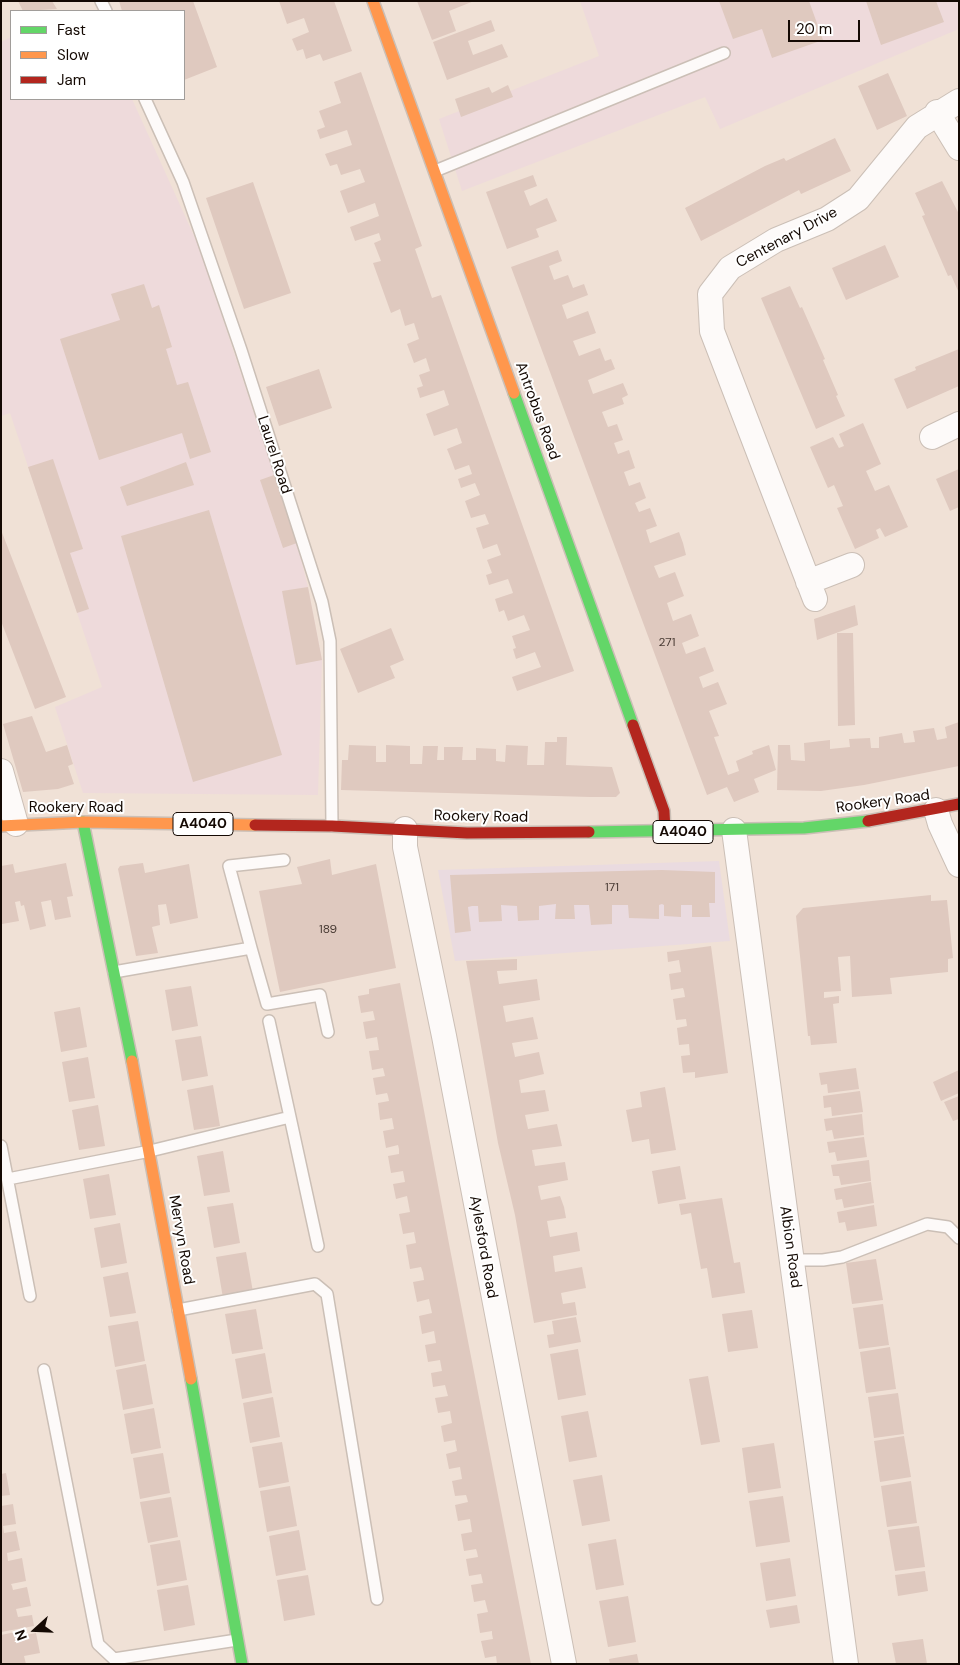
<!DOCTYPE html>
<html>
<head>
<meta charset="utf-8">
<style>
  body { margin:0 }
  #map { position:relative; width:960px; height:1665px; overflow:hidden; background:#f0e1d6; font-family:"DM Sans",sans-serif }
  canvas { display:block }
  .frame { position:absolute; inset:0; border:2px solid #140903; pointer-events:none }
  .legend { position:absolute; left:10px; top:10px; width:175px; height:90px; box-sizing:border-box; background:#fff; border:1px solid #a19d9a; margin:0; padding:6px 9px; list-style:none; font-size:15px; color:#140903 }
  .legend li { display:flex; align-items:center; gap:10px; height:25px }
  .legend b { width:25px; border:1px solid #a19d9a }
  .north { position:absolute; left:10px; top:1605px; width:50px; height:50px; -webkit-text-stroke:4px #fff; paint-order:stroke; rotate:250deg; font-size:14px; font-weight:700; line-height:20px; text-align:center; color:#140903 }
  .north::after { content:''; display:block; margin:auto; width:18px; height:22px; background:#140903; clip-path:polygon(50% 0,100% 100%,50% 72%,0 100%) }
  .scale { position:absolute; left:788px; top:20px; width:72px; height:22px; box-sizing:border-box; border:2px solid #140903; border-top:0; padding-left:6px; font-size:15px; line-height:18px; white-space:nowrap; color:#140903; -webkit-text-stroke:4px #fff; paint-order:stroke }
</style>
</head>
<body>
<div id="map">
<canvas width="960" height="1665"></canvas>
<div class="frame"></div>
<ul class="legend">
<li><b style="height:6px;background:#63d668"></b>Fast</li>
<li><b style="height:6px;background:#ff974d"></b>Slow</li>
<li><b style="height:6px;background:#b3261e"></b>Jam</li>
</ul>
<div class="north">N</div>
<div class="scale">20 m</div>
</div>
<script>
const c = document.querySelector('canvas').getContext('2d');
c.lineJoin = 'round';
function fill(path, color) { c.fillStyle = color; c.fill(path, 'evenodd'); }
const shape = rows => new Path2D(rows.map(r => 'M' + r).join(''));
function trace(path, color, width, dash) { c.strokeStyle = color; c.lineWidth = width; c.lineCap = dash ? 'butt' : 'round'; c.setLineDash(dash || []); c.stroke(path); }
function write(font, color, halo, rows, align = 'center') {
  c.font = font + ' "DM Sans",sans-serif'; c.lineWidth = 4; c.setLineDash([]); c.textBaseline = 'middle'; c.strokeStyle = halo; c.fillStyle = color; for (const [text, x, y, turn = 0] of rows) {
    c.save(); c.translate(x, y); c.rotate((+turn || 0) * Math.PI / 180); c.textAlign = isNaN(turn) ? turn : align; if (halo) c.strokeText(text, 0, 0); c.fillText(text, 0, 0); c.restore();
  }
}
fill(shape([
  [719,861,730,941,455,961,438,870]
]), '#eadbe0');
fill(shape([
  [580,1,959,1,959,29,720,129,705,97,462,191,439,119,599,56],
  [11,37,11,99,132,99,199,247,297,543,308,587,322,660,318,795,83,793,55,707,102,687,10,413,1,416,1,42]
]), '#eedadb');
fill(shape([
  [18,1,52,1,57,9,23,11],
  [119,1,193,1,217,67,184,80,184,11,122,11],
  [279,1,334,1,352,51,323,61,320,54,306,59,303,49,297,51,292,39,309,32,304,18,287,24],
  [417,1,474,1,449,11,456,31,432,40],
  [719,1,809,1,823,40,772,58,762,29,733,39],
  [866,1,936,1,944,22,881,45],
  [491,20,495,31,468,41,473,55,502,44,508,57,447,80,433,42],
  [361,72,422,246,415,249,432,298,441,295,574,671,517,691,512,677,541,667,535,652,516,659,513,649,516,648,512,636,530,630,524,615,508,621,504,610,499,612,495,599,513,593,511,587,508,579,489,585,486,575,492,573,487,560,501,555,497,544,483,549,476,528,489,524,485,514,471,518,465,501,480,495,475,483,461,488,458,479,472,474,469,465,455,470,451,459,447,449,462,443,457,428,434,436,426,414,449,405,444,390,420,398,417,388,423,386,419,375,430,371,426,358,414,363,407,344,419,339,414,323,405,326,400,309,391,313,373,263,381,261,374,243,381,240,379,233,355,241,350,227,379,216,375,203,348,213,340,191,365,182,360,169,341,175,337,164,330,166,325,154,352,145,347,130,320,139,317,130,325,127,319,111,341,103,334,82],
  [888,73,907,116,877,130,858,86],
  [508,85,513,97,461,117,455,99,489,87,492,93],
  [835,138,851,171,801,194,799,190,701,241,685,208,765,166,784,158,786,161],
  [533,175,537,186,524,191,530,206,547,198,557,221,536,229,539,237,507,249,486,192],
  [942,181,959,214,959,293,951,275,948,276,922,216,925,215,915,193],
  [253,182,291,293,244,309,206,198],
  [885,245,899,277,846,300,832,268],
  [558,250,562,261,549,266,554,280,568,275,573,288,584,284,588,295,562,305,567,319,588,311,596,333,573,341,579,356,600,348,605,361,611,359,615,369,588,380,593,394,623,383,628,395,622,398,624,404,602,412,608,427,617,424,623,440,614,443,618,454,629,450,635,468,624,472,629,486,640,482,646,498,635,503,639,512,650,508,657,526,646,530,650,543,679,532,683,543,686,555,654,566,659,578,675,572,684,596,667,603,673,621,691,614,699,636,682,643,686,654,705,647,714,671,699,677,703,688,718,682,727,704,709,711,719,736,714,737,728,775,739,771,736,761,753,754,752,751,769,745,776,770,754,779,759,792,734,802,727,787,707,795,511,267],
  [144,284,152,308,159,305,172,347,166,349,177,385,188,382,211,452,190,459,182,433,99,460,60,339,120,320,111,294],
  [790,286,800,308,802,307,825,359,823,360,838,395,836,396,845,416,816,429,761,298],
  [959,349,959,386,907,409,894,379,916,370,915,367],
  [319,369,332,408,279,426,266,387],
  [863,423,881,464,866,471,875,491,889,485,908,527,885,537,880,528,876,530,879,538,855,549,837,508,843,506,834,485,828,488,810,447,833,437,839,448,844,446,839,434],
  [53,459,83,549,70,553,89,609,77,613,28,467],
  [186,462,194,485,127,506,120,487],
  [959,469,959,507,950,511,936,479],
  [274,475,297,543,283,548,260,480],
  [209,510,282,755,193,782,121,536],
  [1,530,66,697,35,709,1,621],
  [308,587,322,660,296,665,282,591],
  [855,605,858,625,817,640,814,619],
  [391,628,404,660,390,666,395,678,358,693,340,649],
  [837,633,853,633,855,725,838,726],
  [32,716,46,752,67,745,73,764,68,766,74,784,58,789,23,792,3,724],
  [959,722,959,766,864,785,821,791,777,790,778,745,790,745,791,760,805,761,804,743,830,740,830,749,850,747,849,739,870,738,871,748,879,748,879,737,902,733,904,743,915,742,913,731,934,728,937,740,947,738,945,727],
  [557,737,567,737,566,765,612,767,620,793,616,797,590,797,341,790,342,760,348,760,349,745,376,746,376,762,386,762,386,745,410,746,410,764,422,764,423,746,438,746,437,760,444,760,444,747,463,747,462,760,476,760,476,748,496,749,496,761,505,762,506,745,528,746,527,765,544,765,545,742,557,742],
  [330,859,332,875,376,864,396,968,280,992,259,891,302,884,297,867],
  [66,863,73,896,67,897,71,917,55,920,51,900,41,902,46,926,30,930,24,905,21,906,20,901,15,902,19,921,2,924,1,866,13,864,15,873],
  [143,863,145,873,189,864,198,918,170,924,166,904,158,905,160,925,152,927,158,953,136,956,118,869,120,866],
  [662,870,715,872,715,903,709,903,710,917,692,917,692,905,681,905,681,917,664,916,664,905,662,904,659,905,659,919,629,918,628,905,612,905,612,924,591,925,589,905,574,905,575,919,555,919,556,904,539,906,539,920,518,921,517,906,501,905,502,921,479,922,478,906,472,906,468,907,471,931,455,933,450,875],
  [931,895,931,901,947,900,953,958,948,959,948,972,890,978,892,994,852,997,850,956,838,957,841,991,824,992,824,998,839,996,839,1003,833,1004,837,1043,811,1045,810,1036,808,1036,796,916,803,908],
  [711,946,728,1073,695,1078,695,1072,683,1073,681,1056,690,1055,689,1044,679,1045,677,1028,687,1026,686,1019,676,1020,673,999,685,997,684,991,683,988,671,990,669,974,681,972,679,960,668,962,667,952],
  [517,959,517,970,497,971,499,984,537,979,540,1000,503,1006,506,1022,533,1017,538,1039,512,1043,515,1057,539,1052,544,1074,519,1080,521,1093,545,1090,549,1111,525,1115,528,1129,557,1124,562,1146,532,1150,535,1166,565,1162,568,1180,538,1186,539,1192,541,1200,560,1196,564,1207,566,1218,547,1221,550,1237,577,1232,580,1251,553,1256,555,1272,582,1267,586,1288,561,1293,563,1304,575,1302,577,1315,534,1323,515,1215,498,1143,466,961],
  [400,983,450,1249,531,1664,497,1664,496,1656,485,1658,481,1641,493,1639,492,1634,492,1631,480,1633,477,1614,488,1612,485,1600,474,1602,471,1585,483,1583,481,1574,469,1576,466,1559,478,1557,477,1552,476,1549,464,1551,461,1534,472,1532,470,1519,458,1521,455,1505,468,1502,467,1498,466,1495,455,1496,452,1481,462,1479,460,1467,449,1469,446,1454,457,1451,455,1440,444,1442,441,1426,452,1423,450,1411,438,1413,435,1398,448,1396,445,1385,433,1387,431,1373,442,1371,440,1360,428,1362,425,1345,436,1343,434,1331,422,1334,419,1316,432,1313,429,1299,417,1302,413,1282,424,1280,423,1273,421,1267,410,1269,406,1245,416,1243,414,1232,403,1234,399,1214,410,1212,407,1196,396,1199,393,1184,405,1182,403,1171,391,1173,388,1156,399,1154,399,1149,398,1145,386,1148,383,1131,394,1129,392,1118,380,1120,378,1103,389,1101,388,1096,387,1093,376,1095,373,1078,385,1076,383,1068,372,1070,369,1051,379,1050,377,1037,366,1039,363,1022,375,1020,373,1011,361,1013,358,996,369,994,369,989],
  [191,986,198,1026,172,1031,165,990],
  [80,1007,87,1047,61,1052,54,1012],
  [201,1036,208,1076,182,1081,175,1040],
  [88,1057,95,1098,69,1102,62,1062],
  [856,1068,859,1089,828,1093,827,1084,821,1085,819,1073],
  [959,1070,959,1093,941,1101,933,1082],
  [213,1085,220,1126,194,1130,187,1090],
  [665,1087,676,1150,651,1154,649,1139,632,1142,626,1110,642,1107,640,1092],
  [860,1091,863,1112,832,1116,831,1107,824,1108,823,1096],
  [959,1096,959,1119,953,1121,944,1102],
  [98,1105,105,1146,79,1150,72,1110],
  [862,1114,864,1135,834,1139,832,1130,826,1131,824,1119],
  [864,1137,867,1157,837,1161,835,1152,829,1153,827,1142],
  [223,1151,230,1192,204,1196,197,1156],
  [869,1160,871,1181,841,1185,839,1176,833,1176,831,1165],
  [680,1166,686,1199,658,1204,652,1171],
  [109,1174,116,1215,90,1219,83,1179],
  [871,1182,874,1203,844,1208,842,1199,836,1200,834,1189],
  [722,1198,734,1263,740,1262,745,1293,712,1298,707,1268,701,1269,691,1213,681,1215,679,1204],
  [233,1203,240,1243,214,1248,207,1207],
  [874,1205,877,1226,847,1231,845,1222,839,1223,837,1212],
  [120,1223,127,1263,101,1268,94,1228],
  [246,1252,253,1292,223,1298,216,1257],
  [876,1259,883,1300,852,1304,846,1263],
  [128,1272,136,1313,110,1317,103,1277],
  [883,1304,889,1345,859,1349,853,1308],
  [256,1309,263,1349,232,1354,225,1314],
  [752,1310,758,1348,728,1352,722,1314],
  [576,1317,581,1342,549,1348,547,1335,554,1334,552,1321],
  [138,1321,145,1361,115,1367,108,1326],
  [890,1347,896,1389,866,1393,860,1352],
  [578,1349,586,1395,558,1400,550,1354],
  [265,1353,272,1393,242,1399,235,1359],
  [146,1364,153,1404,123,1410,116,1370],
  [708,1376,720,1442,701,1445,689,1379],
  [898,1393,904,1434,874,1438,868,1397],
  [273,1397,280,1437,250,1443,243,1403],
  [154,1408,161,1448,131,1454,124,1414],
  [588,1411,597,1457,569,1462,561,1416],
  [904,1436,911,1477,880,1482,874,1441],
  [282,1442,289,1482,259,1488,252,1447],
  [774,1443,781,1488,748,1493,742,1448],
  [163,1453,170,1493,140,1499,133,1458],
  [6,1473,10,1495,1,1496,1,1474],
  [602,1475,610,1521,582,1526,573,1480],
  [911,1481,917,1523,887,1527,881,1486],
  [290,1486,297,1526,267,1532,260,1491],
  [783,1496,790,1542,756,1547,749,1501],
  [171,1497,178,1537,148,1543,140,1502],
  [13,1504,16,1524,3,1526,4,1533,16,1531,20,1550,7,1553,8,1561,22,1558,26,1581,11,1584,12,1586,13,1590,27,1587,31,1606,16,1609,18,1617,32,1615,34,1626,1,1632,1,1506],
  [919,1526,925,1567,895,1571,888,1530],
  [299,1530,306,1570,276,1576,269,1536],
  [616,1539,624,1585,596,1590,588,1544],
  [180,1540,187,1580,157,1586,150,1545],
  [790,1558,796,1596,766,1601,760,1563],
  [925,1571,928,1591,898,1596,895,1575],
  [308,1575,315,1615,284,1621,277,1580],
  [188,1585,195,1625,164,1631,157,1590],
  [628,1596,636,1642,608,1647,599,1601],
  [797,1605,800,1623,770,1628,766,1610],
  [20,1631,21,1636,36,1633,40,1653,24,1656,26,1664,1,1664,1,1635],
  [923,1639,927,1664,896,1664,892,1643],
  [637,1654,639,1664,610,1664,609,1659]
]), '#dfc9bf');
const lane = shape([
  [101,1,106,11],
  [145,99,183,182,241,350,322,602,330,641,332,826],
  [435,171,724,53],
  [251,948,267,1004,320,995,328,1032],
  [114,972,251,948,229,866,284,860],
  [269,1021,290,1117],
  [1,1146,30,1296],
  [8,1179,150,1151,290,1117,318,1246],
  [792,1260,823,1260,842,1257,927,1224,948,1227,959,1238],
  [178,1310,315,1284,327,1294,377,1599],
  [44,1370,98,1644,114,1659,237,1640]
]);
const street = shape([
  [937,112,959,148],
  [932,437,959,424],
  [808,582,852,565],
  [815,599,712,331,710,294,730,268,776,240,827,219,858,199,917,127,959,101],
  [1,771,16,824],
  [936,810,940,824,959,865],
  [405,829,405,847,444,1036,564,1664],
  [734,830,846,1664]
]);
const fast = shape([
  [514,393,633,725],
  [83,822,132,1061],
  [589,832,804,828,868,821],
  [191,1379,242,1664]
]);
const slow = shape([
  [373,1,514,393],
  [1,826,83,822,255,825],
  [132,1061,191,1379]
]);
const jam = shape([
  [633,725,664,811,665,832],
  [868,821,959,804],
  [255,825,332,826,467,833,589,832]
]);
trace(lane, '#cbbfb6', 14);
trace(street, '#cbbfb6', 26);
trace(fast, '#cbbfb6', 14);
trace(slow, '#cbbfb6', 14);
trace(jam, '#cbbfb6', 14);
trace(lane, '#fdfaf9', 11);
trace(street, '#fdfaf9', 24);
trace(fast, '#63d668', 11);
trace(slow, '#ff974d', 11);
trace(jam, '#b3261e', 11);
write('12px', '#483a33', null, [
  ["271",667,643],
  ["171",612,888],
  ["189",328,930]
]);
for (const [x, y, w] of [
  [203,824,60],
  [683,832,60]
]) { const box = new Path2D(); box.roundRect(x - w / 2, y - 11.5, w, 23, 4); c.fillStyle = '#fff'; c.fill(box); trace(box, '#140903', 1); }
write('bold 14px', '#140903', null, [
  ["A4040",203,824],
  ["A4040",683,832]
]);
write('15px', '#140903', '#fff', [
  ["Centenary Drive",787,238,-28],
  ["Antrobus Road",537,411,70],
  ["Laurel Road",274,455,72],
  ["Rookery Road",883,802,-8],
  ["Rookery Road",76,808],
  ["Rookery Road",481,817,1],
  ["Mervyn Road",181,1240,80],
  ["Aylesford Road",483,1247,80],
  ["Albion Road",790,1247,82]
]);
</script>
</body>
</html>
